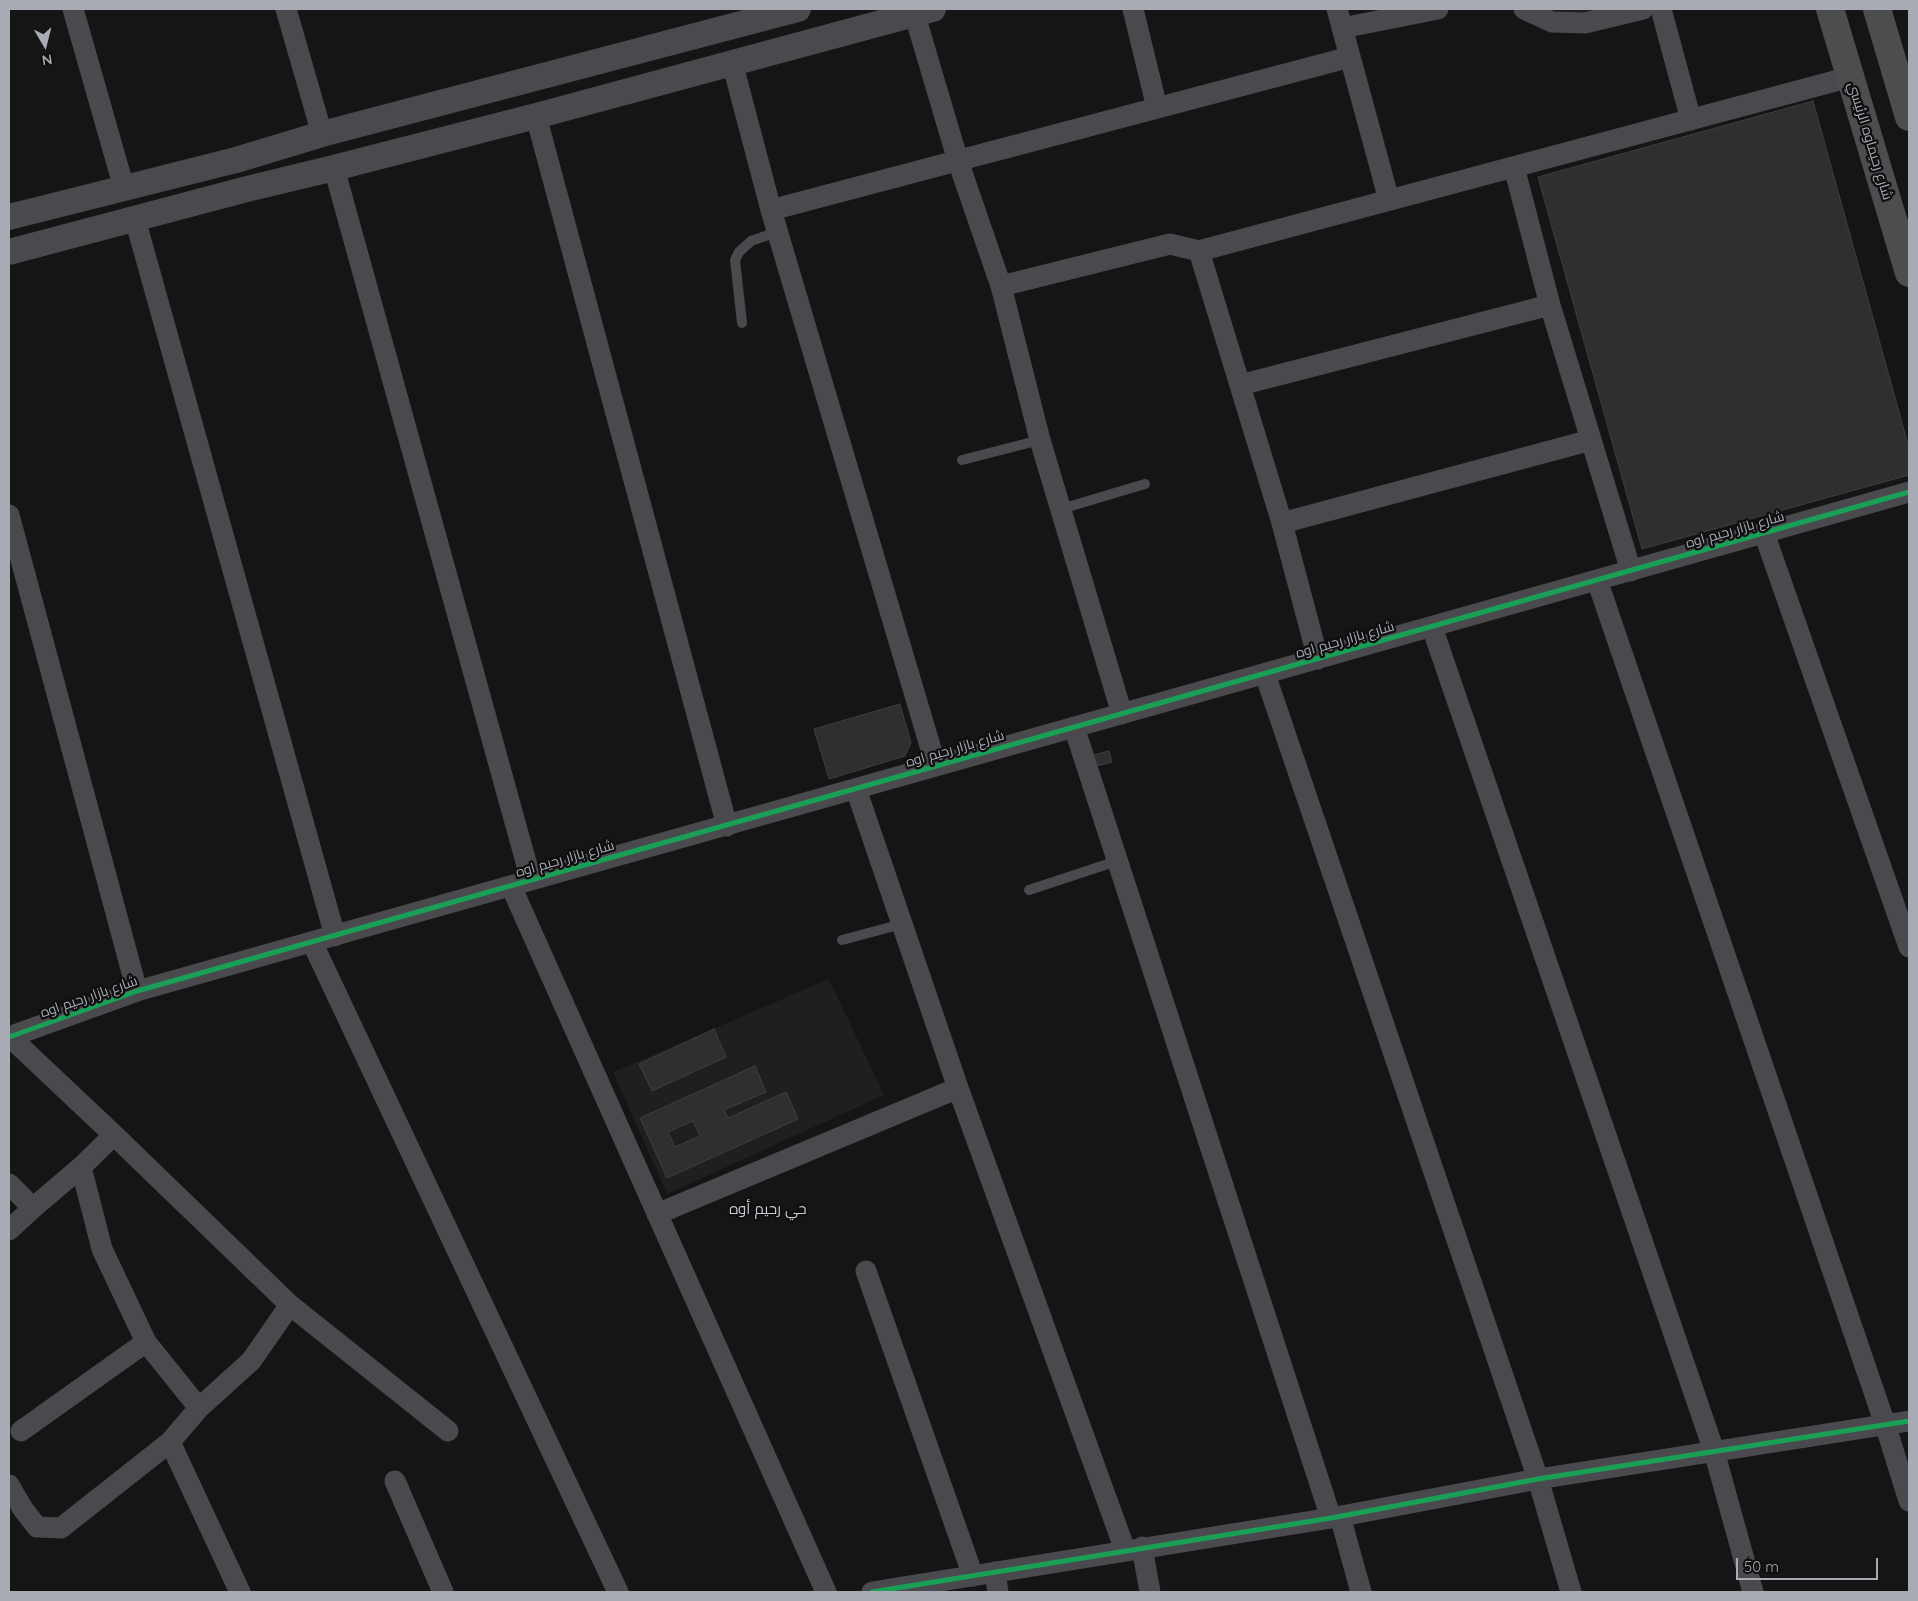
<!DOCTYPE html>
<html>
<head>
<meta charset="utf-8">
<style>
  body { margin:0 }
  #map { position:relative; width:1918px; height:1601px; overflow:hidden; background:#151515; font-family:Quicksand,sans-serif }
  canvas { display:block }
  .frame { position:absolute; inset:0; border:10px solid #a8abb4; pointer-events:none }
  .north { position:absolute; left:20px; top:20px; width:50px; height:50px; -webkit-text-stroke:4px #0f0f10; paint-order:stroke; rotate:172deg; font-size:14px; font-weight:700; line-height:20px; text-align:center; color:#a8abb4 }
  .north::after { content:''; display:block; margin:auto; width:18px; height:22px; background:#a8abb4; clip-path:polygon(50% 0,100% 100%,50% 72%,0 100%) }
  .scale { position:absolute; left:1736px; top:1558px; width:142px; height:22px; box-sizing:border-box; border:2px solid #a8abb4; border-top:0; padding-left:6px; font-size:15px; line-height:18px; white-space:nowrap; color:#a8abb4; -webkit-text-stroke:4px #0f0f10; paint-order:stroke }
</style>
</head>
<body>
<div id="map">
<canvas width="1918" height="1601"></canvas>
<div class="frame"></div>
<div class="north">N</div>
<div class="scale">50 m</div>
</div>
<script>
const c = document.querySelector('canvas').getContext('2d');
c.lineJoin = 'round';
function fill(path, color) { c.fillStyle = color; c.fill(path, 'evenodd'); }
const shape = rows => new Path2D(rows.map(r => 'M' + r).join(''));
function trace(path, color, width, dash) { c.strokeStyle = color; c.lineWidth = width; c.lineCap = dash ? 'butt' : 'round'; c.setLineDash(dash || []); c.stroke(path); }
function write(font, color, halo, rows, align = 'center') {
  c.font = font + ' Quicksand,Cairo,sans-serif'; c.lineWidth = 4.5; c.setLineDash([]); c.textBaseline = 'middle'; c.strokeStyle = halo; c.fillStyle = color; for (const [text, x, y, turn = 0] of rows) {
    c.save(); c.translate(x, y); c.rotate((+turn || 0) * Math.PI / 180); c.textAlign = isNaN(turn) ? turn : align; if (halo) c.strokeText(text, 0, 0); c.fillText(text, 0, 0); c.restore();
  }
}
fill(shape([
  [1548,9,1617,9,1584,17,1557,13],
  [829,979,884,1095,667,1194,613,1072]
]), '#1f1f20');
const building = shape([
  [1813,101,1909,448,1909,475,1642,549,1538,177,1813,101],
  [900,704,911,743,905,756,829,779,814,729,900,704],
  [1109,751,1112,762,1097,766,1093,755,1109,751],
  [714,1029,726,1057,652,1091,639,1064,714,1029],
  [755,1066,766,1092,724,1110,728,1118,786,1092,798,1119,667,1178,640,1118,755,1066],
  [693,1121,700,1136,675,1147,668,1132,693,1121]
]);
fill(building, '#2f2f30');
trace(building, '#3e3e41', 1);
trace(shape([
  [742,323,735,260,739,252,751,241,777,232],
  [962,460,1040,440],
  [1061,509,1145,484],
  [1029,890,1117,861],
  [842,940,902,924]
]), '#4a4a4e', 10);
trace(shape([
  [73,9,124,188],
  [286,9,322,134],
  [913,9,958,161,1001,286,1040,440,1122,714],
  [1133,9,1157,108],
  [1337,9,1389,200],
  [1524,9,1552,22,1585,23,1643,9],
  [1661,9,1691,120],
  [1342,28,1438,9],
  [732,62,771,210,936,766],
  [536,116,727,826],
  [1514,167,1550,305,1631,571],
  [334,168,531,880],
  [771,210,1350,57],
  [135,219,335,936],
  [1199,251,1850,77],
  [1001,286,1170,244,1199,251,1282,523,1318,659],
  [1240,385,1550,305],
  [9,515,137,991],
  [1282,523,1591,440],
  [1764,533,1909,947],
  [1597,580,1885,1424,1909,1501],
  [1432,627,1714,1451,1753,1592],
  [1265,674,1538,1479,1571,1592],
  [1074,727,1331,1518],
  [856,789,958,1088,1125,1550],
  [511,886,826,1592],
  [312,942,618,1592],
  [9,1036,114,1135,290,1305,448,1431],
  [9,1037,137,991,1909,492],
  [81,1167,102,1249,146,1342,199,1408],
  [9,1184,33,1208,81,1167,114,1135],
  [657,1214,958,1088],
  [9,1230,33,1208],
  [866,1271,973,1576],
  [21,1431,146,1342],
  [170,1442,240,1592],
  [395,1481,443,1592],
  [9,1485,23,1509,37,1527,61,1528,170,1442,199,1408,251,1361,290,1305],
  [1340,1516,1361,1592],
  [1142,1547,1150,1592],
  [995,1572,998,1592],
  [872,1592,1331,1518,1538,1479,1909,1421]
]), '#4a4a4e', 21);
trace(shape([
  [9,217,236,160,322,134,798,9],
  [9,252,247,189,334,168,536,116,933,9]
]), '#4a4a4e', 26);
trace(shape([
  [1830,9,1909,273],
  [1877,9,1909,117]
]), '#4c4d4f', 28);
trace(shape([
  [9,1037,137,991,1909,492],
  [872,1592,1331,1518,1538,1479,1909,1421]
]), '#1a9f57', 5);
write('14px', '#a8abb4', '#0f0f10', [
  ["شارع رحيماوه الرئيسي",1870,141,73],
  ["شارع بازار رحيم اوه",1735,530,-16],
  ["شارع بازار رحيم اوه",1345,640,-16],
  ["شارع بازار رحيم اوه",955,749,-16],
  ["شارع بازار رحيم اوه",565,859,-16],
  ["شارع بازار رحيم اوه",89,997,-19]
]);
write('15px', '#c8cad1', '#0f0f10', [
  ["حي رحيم أوه",768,1209]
]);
</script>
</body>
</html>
